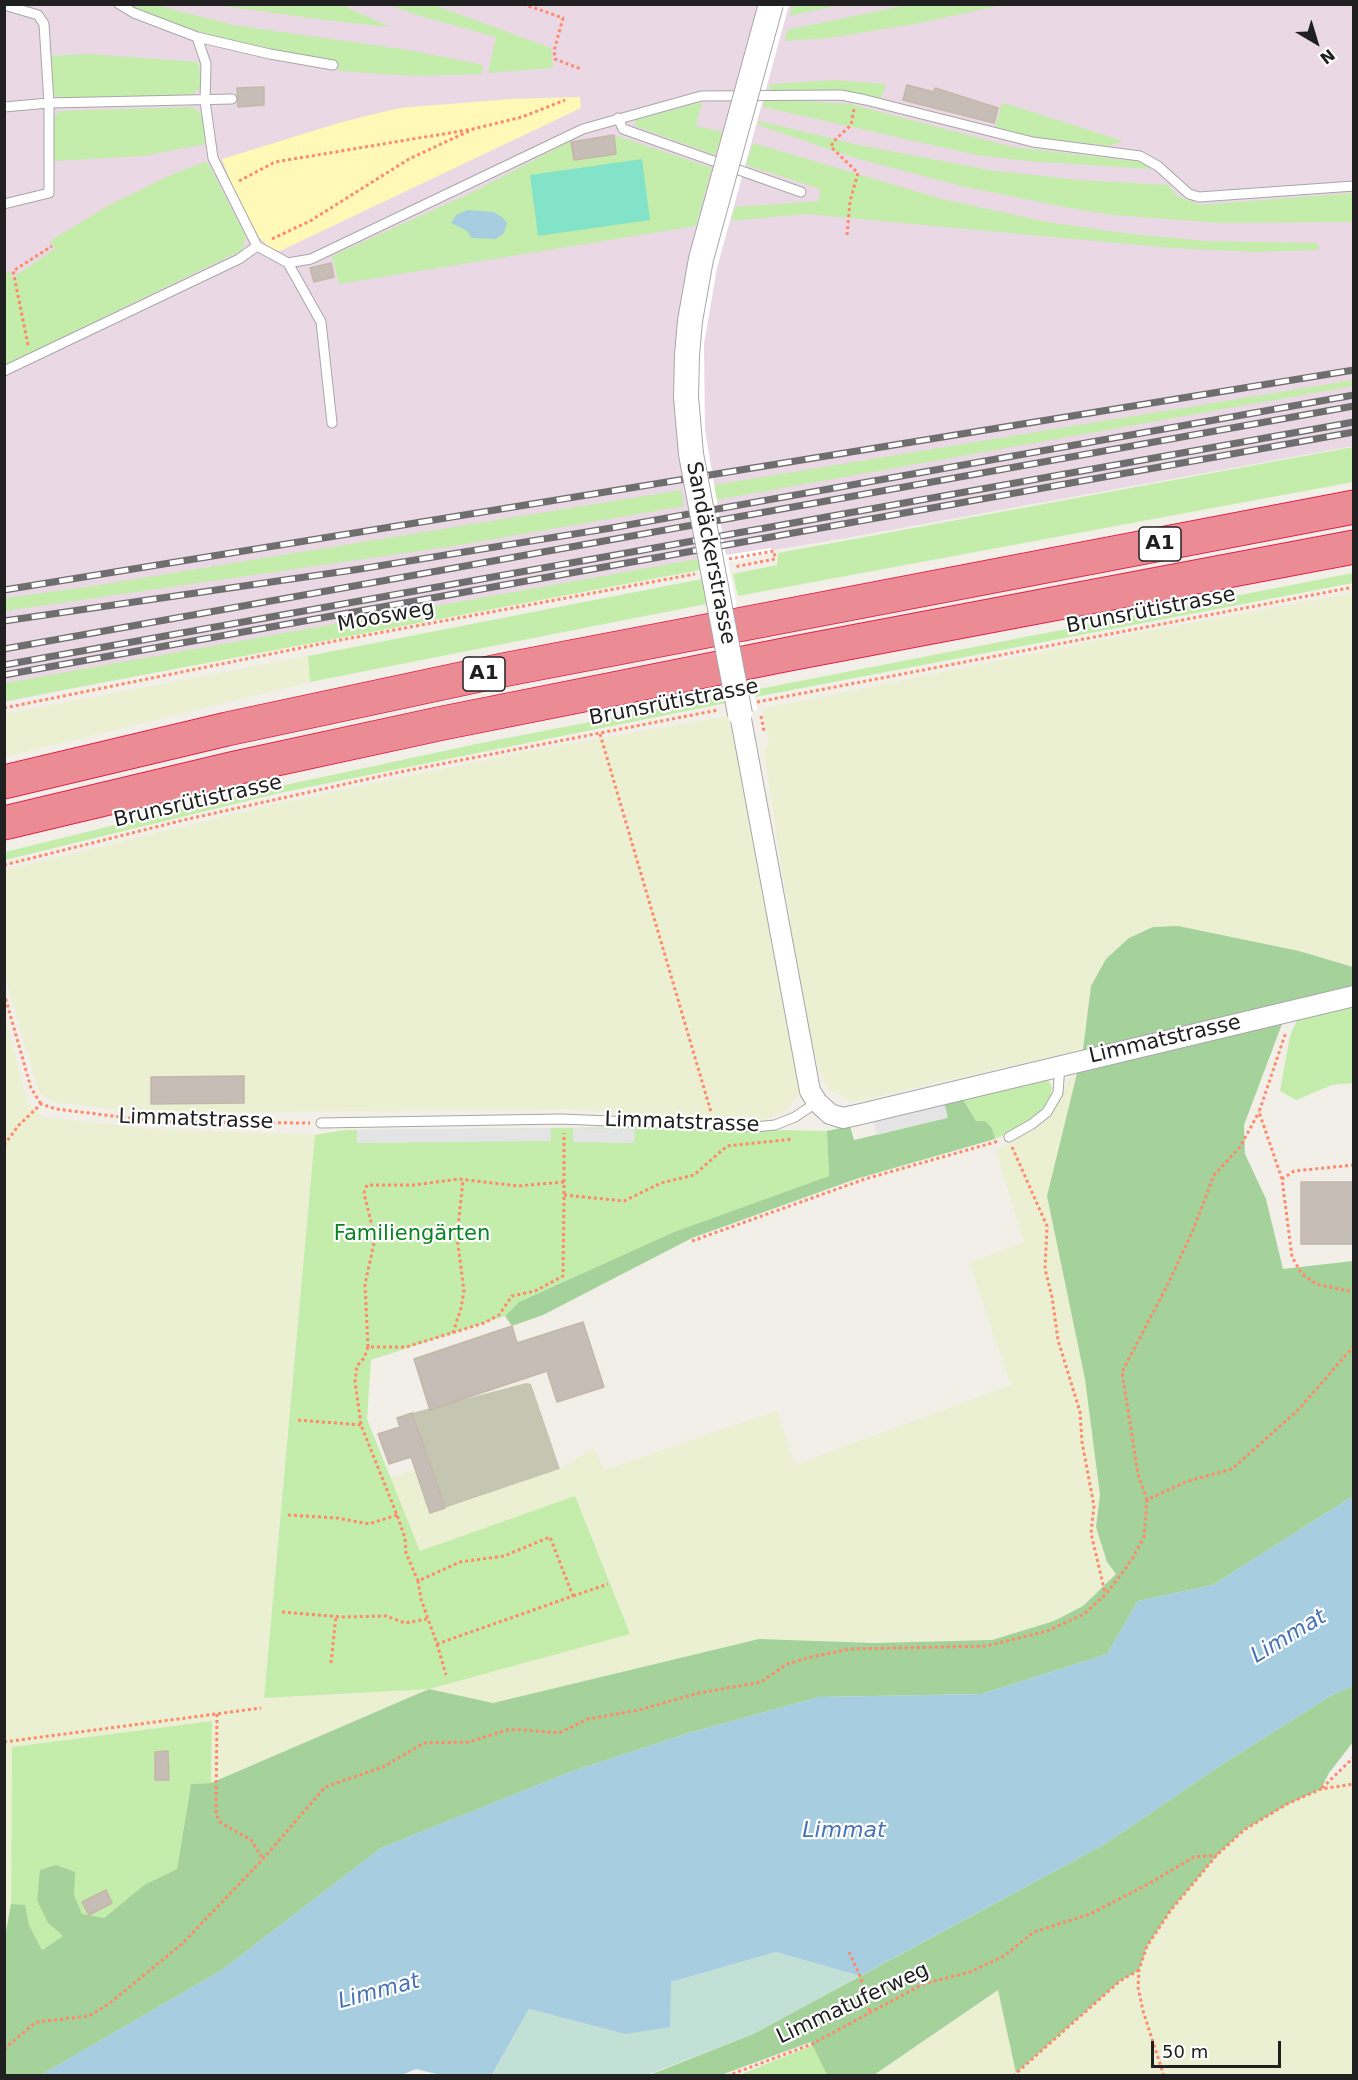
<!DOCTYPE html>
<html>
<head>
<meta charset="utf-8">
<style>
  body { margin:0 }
  #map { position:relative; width:1358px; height:2080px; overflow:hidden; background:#f1efe7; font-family:"DejaVu Sans",sans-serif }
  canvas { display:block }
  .frame { position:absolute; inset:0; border:6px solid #202020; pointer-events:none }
  .north { position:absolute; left:1286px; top:12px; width:60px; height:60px; -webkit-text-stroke:4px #fff; paint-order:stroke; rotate:142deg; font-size:16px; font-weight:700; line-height:24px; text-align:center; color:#202020 }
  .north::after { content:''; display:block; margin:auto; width:21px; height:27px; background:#202020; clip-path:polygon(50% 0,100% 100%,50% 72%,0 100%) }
  .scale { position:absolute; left:1151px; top:2041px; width:130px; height:27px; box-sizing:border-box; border:3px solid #202020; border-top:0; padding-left:8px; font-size:18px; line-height:21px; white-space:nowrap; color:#202020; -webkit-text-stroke:4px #fff; paint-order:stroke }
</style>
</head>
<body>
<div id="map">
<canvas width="1358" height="2080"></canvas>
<div class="frame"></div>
<div class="north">N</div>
<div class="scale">50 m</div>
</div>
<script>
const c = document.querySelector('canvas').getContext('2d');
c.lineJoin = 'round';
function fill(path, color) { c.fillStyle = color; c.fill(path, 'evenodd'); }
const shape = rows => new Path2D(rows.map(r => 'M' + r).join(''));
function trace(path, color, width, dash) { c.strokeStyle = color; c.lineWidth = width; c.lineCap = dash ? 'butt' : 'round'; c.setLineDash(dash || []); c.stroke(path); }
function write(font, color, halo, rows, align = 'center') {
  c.font = font + ' "DejaVu Sans",sans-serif'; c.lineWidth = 4.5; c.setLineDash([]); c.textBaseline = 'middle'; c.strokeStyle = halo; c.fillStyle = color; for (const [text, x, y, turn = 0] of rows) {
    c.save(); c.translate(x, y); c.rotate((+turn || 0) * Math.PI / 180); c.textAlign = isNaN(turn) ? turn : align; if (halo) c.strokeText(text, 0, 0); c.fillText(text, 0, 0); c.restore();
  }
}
fill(shape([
  [5,5,1353,5,1353,446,841,539,668,567,5,702]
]), '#ead8e5');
fill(shape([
  [526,1383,531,1384,560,1469,445,1508,412,1413]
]), '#c4c6b2');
fill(shape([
  [1353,593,1353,967,1299,951,1086,1019,1083,1049,854,1102,828,1089,817,1065,803,1008,764,751,769,743,762,709,1115,637],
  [308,656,310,682,5,757,4,714],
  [729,716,802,1077,800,1092,786,1111,766,1119,747,1120,727,1116,693,1117,569,1109,140,1113,55,1102,39,1093,5,976,5,870,275,804,539,749],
  [5,1016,28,1104,44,1117,151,1129,315,1135,264,1698,420,1551,390,1477,415,1470,430,1513,560,1469,594,1448,604,1470,777,1411,795,1465,1011,1385,970,1263,1024,1242,996,1151,1048,1118,1069,1079,1078,1071,1047,1196,1085,1379,1100,1495,1096,1527,1107,1562,1116,1574,1083,1606,1054,1621,992,1640,874,1643,759,1639,493,1703,429,1689,211,1783,212,1721,12,1748,11,1904,5,1942],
  [1353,1763,1353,2075,874,2076,999,1990,1016,2073,1120,1981,1139,1970,1147,1946,1171,1910,1217,1855,1244,1830,1287,1804,1321,1789]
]), '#ebf0d2');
fill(shape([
  [131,5,156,5,233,25,409,50,483,65,481,74,417,76,338,71,339,64,216,37,167,21],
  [216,5,342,5,390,27,325,20],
  [389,5,434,5,551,48,553,68,488,73,496,37,417,15],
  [793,5,793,4,839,5,790,16],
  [907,5,1002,5,915,24,829,38,785,41,787,30],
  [89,54,198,62,202,87,190,96,62,99,56,96,52,93,50,56],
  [834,80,886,84,881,98,850,93,769,91,770,84],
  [765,99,850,104,1013,147,1141,162,1152,169,1026,161,977,155,763,107],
  [702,102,696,126,723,132,715,155,635,126,636,120],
  [1004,103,1123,141,1110,146,1040,138,995,128,1001,106],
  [193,107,201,114,203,121,205,144,143,156,54,161,51,123,59,111],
  [759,121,859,145,989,170,1078,180,1168,185,1177,196,1200,205,1353,193,1353,222,1221,223,1113,215,1064,207,961,186,852,157,758,125],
  [614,135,712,168,696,226,339,284,332,256,471,193,571,141,574,160,616,154],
  [753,143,942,199,1047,222,1131,234,1206,241,1317,243,1319,250,1255,252,1171,248,806,214,731,221,735,207,819,201,820,189,746,165],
  [205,162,208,163,246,237,242,250,5,365,5,274,10,271,12,278,55,249,50,241,111,204,173,174],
  [1353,380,1353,386,716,500,714,485],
  [1353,447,1353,482,738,596,733,574,777,565,778,553],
  [681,490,684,506,454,546,5,611,5,598,93,586],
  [698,559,700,570,5,701,5,683],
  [1353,573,1353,583,755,697,754,690],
  [702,579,706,604,310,682,308,656],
  [724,696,726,703,284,792,5,860,5,852,229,797,481,743],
  [1353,1003,1353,1083,1332,1085,1296,1100,1280,1091,1290,1036,1298,1018],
  [1044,1078,1049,1081,1052,1088,1050,1097,1041,1111,1028,1123,995,1139,992,1128,976,1121,961,1096],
  [644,1127,827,1131,829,1176,674,1232,519,1302,505,1316,371,1360,367,1419,420,1551,575,1496,630,1634,429,1689,264,1698,315,1135,344,1130],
  [212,1721,211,1783,191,1784,177,1869,144,1885,104,1918,82,1915,74,1895,48,1923,63,1936,42,1950,29,1925,25,1906,11,1904,12,1747],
  [813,2045,827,2075,737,2076]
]), '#c4edab');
fill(shape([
  [1178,926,1299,951,1353,967,1353,986,1291,1000,1244,1125,1245,1154,1266,1199,1283,1269,1353,1261,1353,1496,1213,1585,1138,1601,1107,1654,982,1694,819,1697,689,1733,570,1772,381,1848,222,1970,41,2075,5,2076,4,1942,11,1904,25,1905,29,1925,42,1950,63,1936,48,1923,37,1900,40,1870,56,1865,75,1872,74,1895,82,1914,104,1918,144,1885,177,1869,191,1784,211,1783,429,1689,493,1703,759,1639,874,1643,992,1640,1054,1621,1083,1606,1116,1574,1107,1562,1096,1527,1100,1495,1085,1379,1047,1196,1083,1049,1091,986,1106,959,1129,938,1153,927],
  [961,1096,976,1121,985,1121,992,1128,995,1139,856,1179,692,1238,543,1315,512,1326,505,1316,519,1302,674,1232,829,1176,827,1131,850,1126,854,1140,947,1118,944,1103],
  [1353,1686,1353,1742,1329,1773,1321,1789,1288,1804,1244,1830,1217,1855,1171,1910,1147,1946,1139,1970,1120,1981,1016,2073,998,1990,874,2075,827,2075,811,2042,721,2075,647,2076,753,2034,1105,1844,1221,1765,1332,1695]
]), '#a4d29a');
fill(shape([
  [776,1952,860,1976,753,2034,647,2075,492,2076,529,2009,625,2034,671,1982]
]), '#c3e0d6');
fill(shape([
  [580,97,581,108,280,251,270,248,258,236,234,191,222,159,342,122,399,108,511,99]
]), '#fff8b7');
fill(shape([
  [642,159,650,220,538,236,530,175]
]), '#82e3c8');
fill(shape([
  [944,1103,948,1117,877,1135,873,1119],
  [551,1128,551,1141,357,1143,357,1130],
  [573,1128,635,1129,634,1143,573,1142]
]), '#e4e4e4');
fill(shape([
  [467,210,494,212,502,217,507,223,504,233,496,239,472,238,467,231,451,223,456,215],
  [1353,1496,1353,1686,1332,1695,1221,1765,1105,1844,860,1976,776,1952,671,1982,670,2027,625,2034,529,2009,492,2075,441,2075,416,2069,399,2076,41,2075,222,1970,381,1848,570,1772,689,1733,819,1697,982,1694,1107,1654,1138,1601,1213,1585]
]), '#a6cde0');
fill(shape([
  [760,5,789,5,717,268,704,344,705,430,726,555,771,548,772,553,728,562,757,710,729,716,681,469,675,407]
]), '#fff');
const building = shape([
  [907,85,934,92,935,88,998,108,994,123,903,100,907,85],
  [264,87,264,105,238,107,237,88,264,87],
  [614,135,616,154,574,160,571,142,614,135],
  [331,263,334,277,314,282,310,268,331,263],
  [244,1076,244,1103,151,1104,151,1077,244,1076],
  [1301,1182,1353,1182,1353,1244,1301,1244,1301,1182],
  [583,1322,604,1387,557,1402,547,1371,430,1410,414,1359,512,1326,517,1343,583,1322],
  [412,1413,445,1508,430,1513,411,1457,389,1464,378,1434,400,1427,397,1418,412,1413],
  [168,1751,169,1780,155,1780,155,1752,168,1751],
  [106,1890,112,1903,89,1915,82,1902,106,1890]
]);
fill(building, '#c6beb6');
trace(building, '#c4b7a8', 1.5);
const service = shape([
  [119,4,134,13,197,37,206,64,205,101,213,158,257,246,288,263,311,259,583,129,701,96,841,95,866,100,1033,142,1140,156,1158,166,1189,194,1199,197,1354,186],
  [4,5,38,15,44,24,49,103,49,193,4,204],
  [197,37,270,54,333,65],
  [4,107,49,103,232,99],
  [618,118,623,129,801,192],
  [288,263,321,322,332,423],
  [4,371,239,259,257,246],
  [321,1123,561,1119,754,1127,775,1125,795,1117,817,1102],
  [1009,1137,1032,1124,1047,1112,1058,1093,1060,1065]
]);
const minor = shape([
  [740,714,810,1091,817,1102,830,1114,843,1118,861,1114,1354,996]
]);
const motorway = shape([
  [4,782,227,729,503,670,1354,507],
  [4,823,235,768,443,723,789,654,1354,547]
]);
trace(service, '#a7a7a7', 11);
trace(minor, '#a7a7a7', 22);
trace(motorway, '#e2214e', 35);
trace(shape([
  [523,4,563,18,554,51,555,59,581,69],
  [239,181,275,162,473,129,522,117,565,100],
  [847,235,850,201,858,173,831,147,833,142,851,125,854,109],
  [272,239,310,221,409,159,469,131],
  [28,345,13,271,52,246],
  [729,559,774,551,775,559,734,567],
  [757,702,1354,587],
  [4,708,330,642,695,574],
  [761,716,764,731],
  [600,734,711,1112],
  [4,865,188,819,395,773,718,710],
  [4,993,31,1088,41,1104],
  [4,1145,19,1125,41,1104,56,1109,162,1122,310,1123],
  [1012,1147,1047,1226,1045,1269,1052,1297,1058,1340,1080,1412,1082,1442,1094,1506,1091,1533,1105,1593],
  [1354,1165,1294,1171,1282,1179,1292,1257,1302,1274,1316,1284,1354,1292],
  [1282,1179,1259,1112,1286,1032],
  [564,1182,518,1186,459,1179,414,1185,367,1185,364,1193,375,1239,365,1284,368,1347,406,1347,484,1323,499,1315,512,1296,535,1291,563,1276,564,1195,564,1133],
  [564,1195,624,1201,661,1183,694,1175,727,1146,793,1139],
  [692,1241,865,1179,999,1141],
  [453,1333,461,1308,464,1291,457,1237,463,1180],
  [368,1347,364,1358,357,1366,355,1381,361,1425,397,1515,405,1538,406,1553,418,1581,460,1562,504,1556,550,1537,573,1596,437,1644,421,1599,418,1581],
  [298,1420,361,1425],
  [1147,1500,1138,1474,1122,1372,1168,1284,1194,1228,1214,1175,1240,1147,1259,1112],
  [288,1515,337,1518,369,1524,397,1515],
  [573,1596,608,1584],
  [282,1612,342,1617,386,1616,405,1623,427,1619],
  [437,1644,446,1675],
  [331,1663,336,1616],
  [217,1714,216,1814,221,1823,251,1840,263,1859],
  [4,1742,261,1708],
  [1322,1788,1354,1757],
  [849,1952,860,1976,870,2012],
  [4,2049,36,2022,89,2016,110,2003,183,1943,263,1859,325,1787,383,1767,424,1743,469,1742,510,1729,559,1733,588,1719,639,1710,699,1693,761,1682,787,1664,811,1657,850,1649,986,1646,1047,1631,1084,1614,1106,1594,1131,1561,1144,1537,1147,1500,1185,1482,1232,1469,1298,1410,1354,1346],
  [727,2076,812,2044,923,1984,970,1972,1004,1956,1034,1932,1090,1914,1150,1883,1194,1857,1217,1855],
  [1013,2076,1120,1981,1139,1970],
  [1164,2076,1143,2011,1138,1987,1139,1970,1147,1946,1171,1910,1217,1855,1244,1830,1287,1804,1321,1789,1354,1784]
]), '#ff896a', 3, [3, 3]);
trace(service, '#fff', 9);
trace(minor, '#fff', 20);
trace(motorway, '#eb8c94', 33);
const rail = shape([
  [4,590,1354,370],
  [4,621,360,569,611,528,1354,395],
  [4,649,1354,406],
  [4,665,1354,422],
  [4,675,1354,432]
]);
trace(rail, '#6e6e6e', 7);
trace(rail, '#fff', 4.5, [14]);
const tertiaryBridge = shape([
  [740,714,691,454,686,397,687,355,690,321,701,259,771,4]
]);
trace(tertiaryBridge, '#a7a7a7', 26, []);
trace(tertiaryBridge, '#fff', 24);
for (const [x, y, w] of [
  [1160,544,42],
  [484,674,42]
]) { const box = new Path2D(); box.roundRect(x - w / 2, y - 17, w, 34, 4.5); c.fillStyle = '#fff'; c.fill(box); trace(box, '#202020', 1.5); }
write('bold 20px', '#202020', null, [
  ["A1",1160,544],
  ["A1",484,674]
]);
write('21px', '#202020', '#fff', [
  ["Sandäckerstrasse",710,553,79],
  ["Brunsrütistrasse",1151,611,-11],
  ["Moosweg",386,617,-10],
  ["Brunsrütistrasse",674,703,-11],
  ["Brunsrütistrasse",198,802,-13],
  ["Limmatstrasse",1165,1040,-13],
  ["Limmatstrasse",196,1120,2],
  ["Limmatstrasse",682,1123,2],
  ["Limmatuferweg",853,2004,-25]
]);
write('21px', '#088520', '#fff', [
  ["Familiengärten",412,1235]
]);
write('italic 22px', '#4873b5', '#fff', [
  ["Limmat",1289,1637,-31],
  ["Limmat",844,1831],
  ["Limmat",379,1992,-15]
]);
</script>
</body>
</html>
